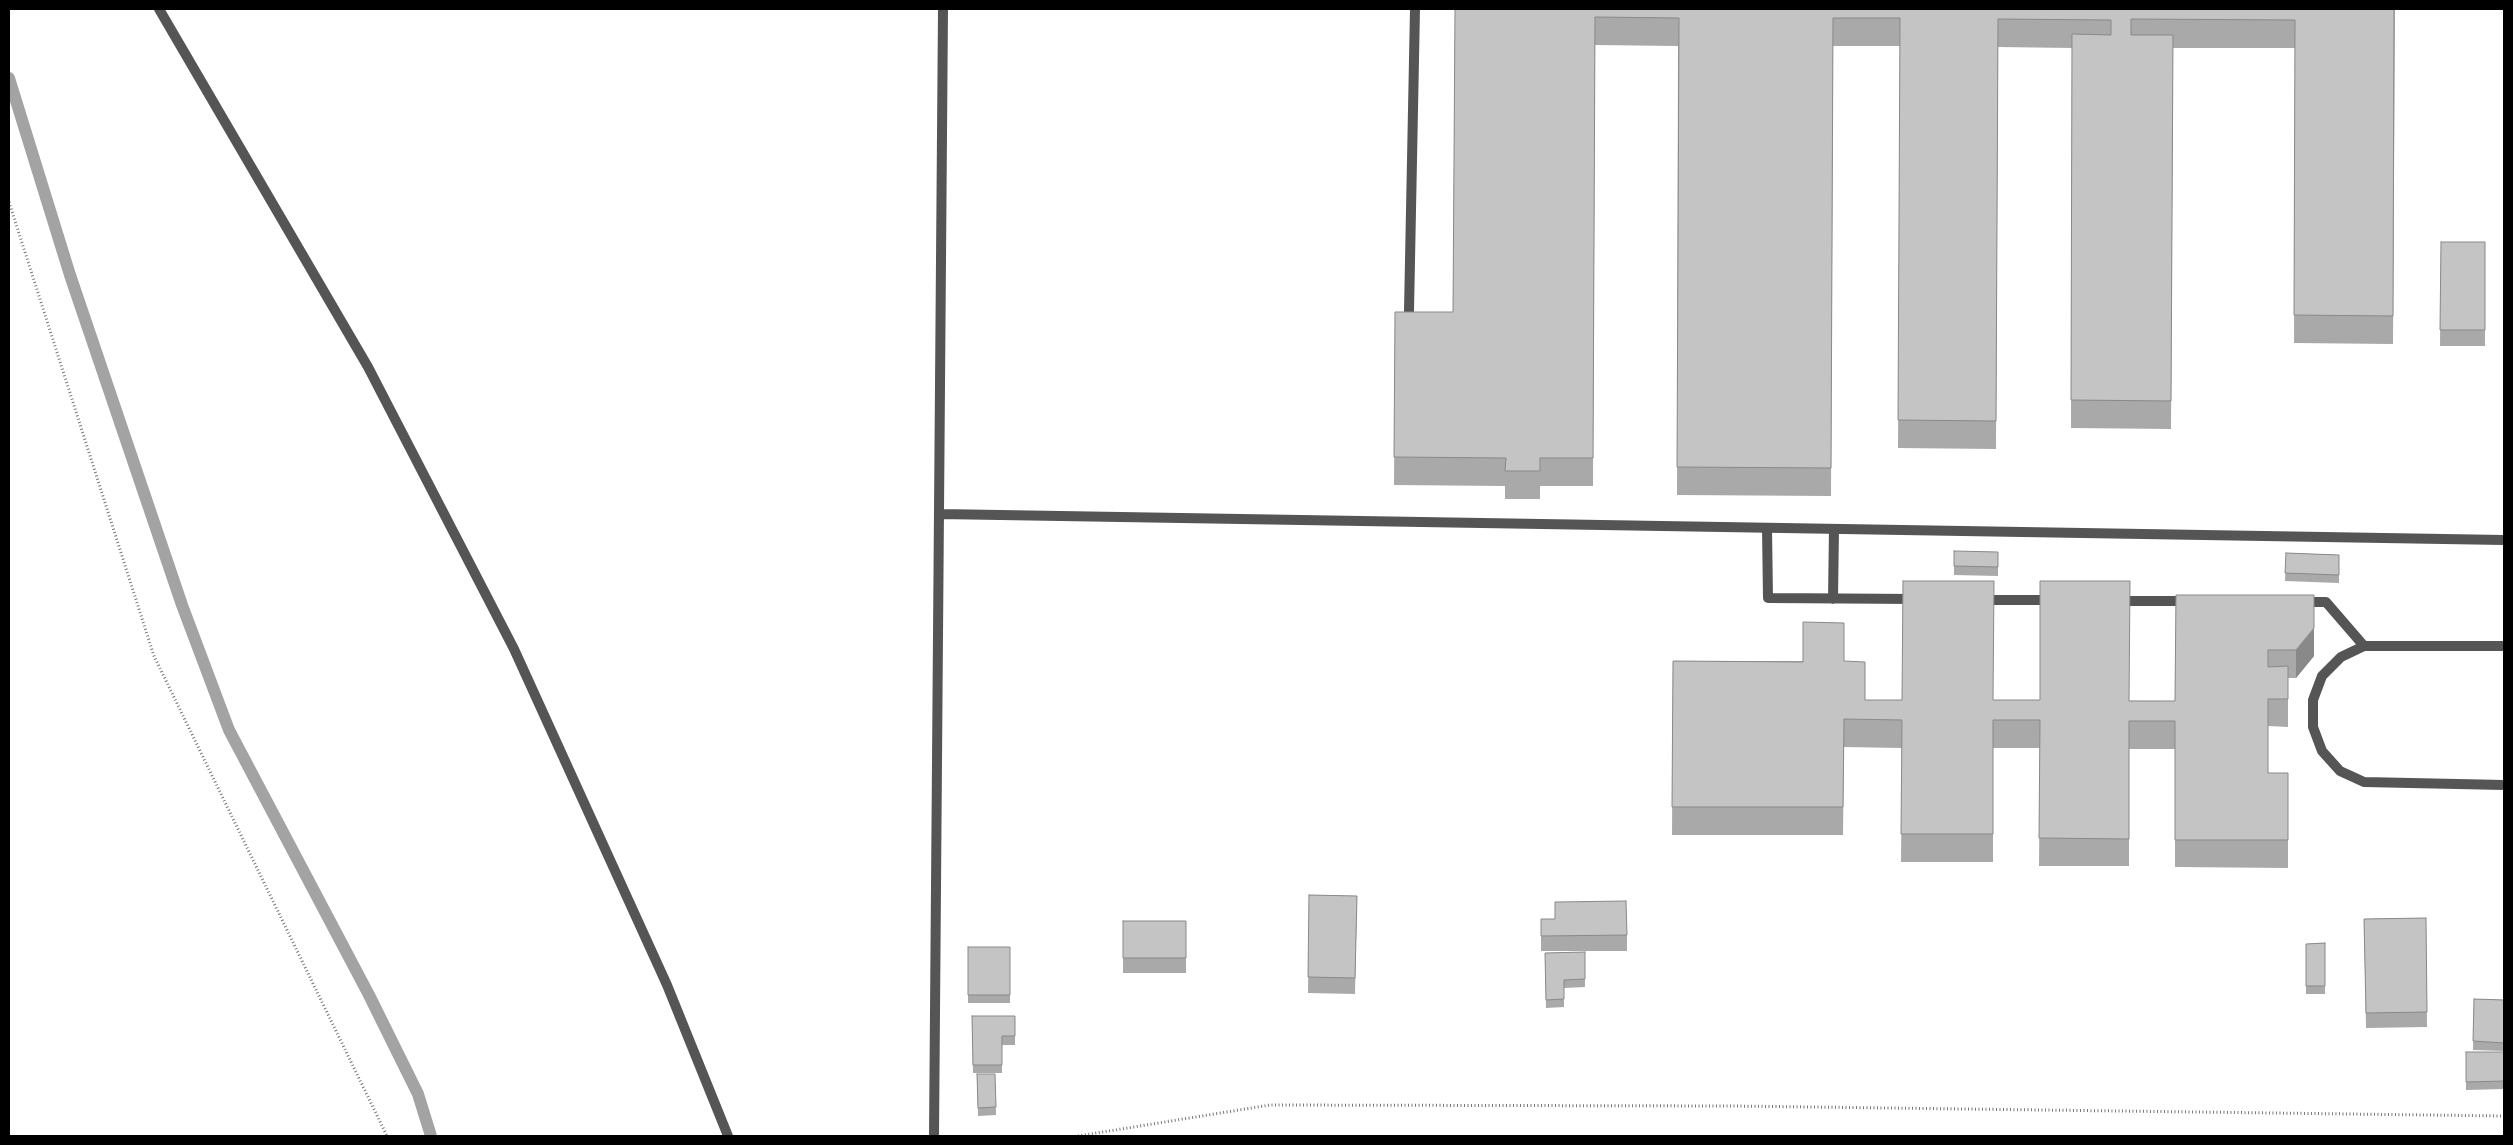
<!DOCTYPE html>
<html>
<head>
<meta charset="utf-8">
<style>
  body { margin:0 }
  #map { position:relative; width:2513px; height:1145px; overflow:hidden; background:#fff; font-family:"Golos Text",sans-serif }
  canvas { display:block }
  .frame { position:absolute; inset:0; border:10px solid #000; pointer-events:none }
</style>
</head>
<body>
<div id="map">
<canvas width="2513" height="1145"></canvas>
<div class="frame"></div>
</div>
<script>
const c = document.querySelector('canvas').getContext('2d');
c.lineJoin = 'round';
const shape = rows => new Path2D(rows.map(r => 'M' + r).join(''));
function trace(path, color, width, dash) { c.strokeStyle = color; c.lineWidth = width; c.lineCap = dash ? 'butt' : 'round'; c.setLineDash(dash || []); c.stroke(path); }
function fill(path, color) { c.fillStyle = color; c.fill(path, 'evenodd'); }
trace(shape([
  [9,78,70,275,182,605,229,730,369,995,418,1094,431,1136]
]), '#a3a3a3', 12);
trace(shape([
  [9,202,154,656,387,1136],
  [1078,1136,1270,1105,1734,1106,2504,1116]
]), '#777', 3, [1, 2.5]);
trace(shape([
  [1409,311,1415,9],
  [1767,528,1768,598,1916,599],
  [1833,599,1834,529],
  [1981,600,2054,600],
  [2116,601,2189,601],
  [2301,602,2326,602,2364,646],
  [2504,646,2364,646,2341,657,2322,676,2313,700,2313,727,2322,751,2340,771,2364,782,2504,785]
]), '#555', 10);
trace(shape([
  [940,514,2504,540],
  [934,1136,943,9]
]), '#555', 10);
trace(shape([
  [159,9,368,367,514,649,667,985,728,1136]
]), '#555', 10);
fill(shape([
  [1455,9,2395,9,2393,344,2294,343,2295,48,2173,48,2171,429,2071,428,2072,48,1998,47,1996,449,1898,448,1900,46,1833,46,1831,496,1677,495,1678,46,1595,45,1593,486,1540,486,1540,499,1505,499,1505,486,1394,485,1395,312,1453,312],
  [2441,242,2485,242,2485,346,2440,346],
  [1998,552,1998,576,1954,575,1954,566],
  [2286,553,2339,555,2339,583,2285,581],
  [2176,595,2314,656,2296,678,2288,678,2288,727,2268,726,2268,773,2288,773,2288,868,2175,867,2175,749,2129,749,2129,866,2039,866,2040,748,1993,748,1993,862,1901,862,1902,748,1844,747,1843,835,1672,835,1673,661,1844,661,1865,700,2175,701],
  [1309,895,1357,896,1355,994,1308,993],
  [2426,918,2427,1027,2366,1028,2364,919],
  [1541,919,1627,935,1627,951,1541,951],
  [1123,921,1186,921,1186,973,1123,973],
  [2325,943,2325,994,2306,994,2306,944],
  [968,947,1010,947,1010,1003,968,1003],
  [1585,952,1585,987,1564,988,1564,1007,1546,1008,1545,953],
  [2474,999,2504,1000,2504,1051,2473,1050],
  [972,1016,1015,1016,1015,1045,1002,1045,1002,1073,973,1073],
  [2466,1052,2504,1052,2504,1089,2466,1090],
  [977,1074,995,1074,996,1115,978,1116]
]), '#a9a9a9');
fill(shape([
  [2314,628,2314,656,2296,678,2296,650]
]), '#898989');
const building = shape([
  [1455,9,2394,9,2393,316,2294,315,2295,20,2131,19,2131,35,2173,35,2171,401,2071,400,2072,34,2111,35,2111,20,1998,19,1996,421,1898,420,1900,18,1833,18,1831,468,1677,467,1679,18,1595,17,1593,458,1540,458,1540,471,1505,471,1506,458,1394,457,1395,312,1453,312,1455,9],
  [2441,242,2485,242,2485,330,2440,330,2441,242],
  [1954,551,1998,552,1998,567,1954,566,1954,551],
  [2286,553,2339,555,2339,575,2285,573,2286,553],
  [1903,581,1994,581,1993,700,2040,700,2040,581,2130,581,2129,701,2175,701,2176,595,2314,595,2314,628,2296,650,2268,650,2268,667,2288,666,2288,699,2268,699,2268,773,2288,773,2288,840,2175,840,2175,721,2129,721,2129,839,2039,838,2040,720,1993,720,1993,834,1901,834,1902,720,1844,719,1843,807,1672,807,1673,661,1803,662,1803,622,1844,623,1844,661,1865,662,1865,700,1902,700,1903,581],
  [1309,895,1357,896,1355,978,1308,977,1309,895],
  [1626,901,1627,935,1541,936,1541,919,1555,919,1555,902,1626,901],
  [2426,918,2427,1012,2366,1013,2364,919,2426,918],
  [1123,921,1186,921,1186,958,1123,958,1123,921],
  [2325,943,2325,986,2306,986,2306,944,2325,943],
  [968,947,1010,947,1010,995,968,995,968,947],
  [1585,952,1585,979,1564,980,1564,999,1546,1000,1545,953,1585,952],
  [2474,999,2504,1000,2504,1043,2473,1041,2474,999],
  [972,1016,1015,1016,1015,1036,1002,1036,1002,1065,973,1065,972,1016],
  [2466,1052,2504,1052,2504,1081,2466,1082,2466,1052],
  [977,1074,995,1074,996,1107,978,1108,977,1074]
]);
fill(building, '#c4c4c4');
trace(building, '#898989', 1);
</script>
</body>
</html>
